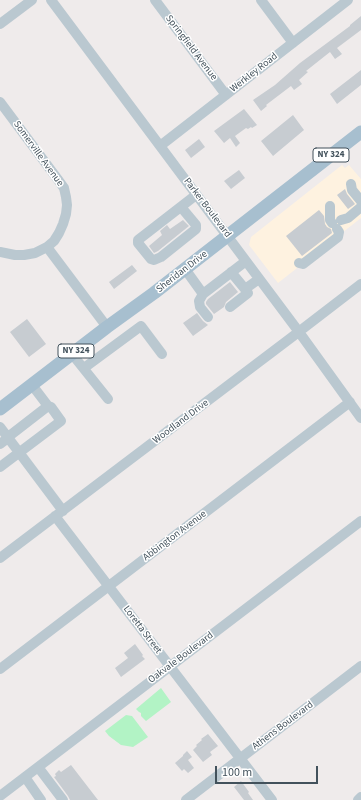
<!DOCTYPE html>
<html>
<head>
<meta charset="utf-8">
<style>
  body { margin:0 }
  #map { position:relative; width:361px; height:800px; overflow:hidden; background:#efebeb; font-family:"Source Sans 3",sans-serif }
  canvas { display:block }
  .scale { position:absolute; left:215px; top:766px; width:103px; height:18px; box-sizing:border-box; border:2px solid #42515b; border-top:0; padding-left:5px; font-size:12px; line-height:14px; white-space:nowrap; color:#42515b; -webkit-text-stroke:3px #fff; paint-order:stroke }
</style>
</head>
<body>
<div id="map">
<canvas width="361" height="800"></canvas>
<div class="scale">100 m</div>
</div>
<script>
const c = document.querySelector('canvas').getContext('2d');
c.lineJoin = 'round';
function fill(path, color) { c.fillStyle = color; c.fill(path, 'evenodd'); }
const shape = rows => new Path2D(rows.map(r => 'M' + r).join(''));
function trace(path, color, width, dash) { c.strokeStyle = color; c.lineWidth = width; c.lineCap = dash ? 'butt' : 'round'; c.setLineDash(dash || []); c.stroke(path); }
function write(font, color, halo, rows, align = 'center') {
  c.font = font + ' "Source Sans 3",sans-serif'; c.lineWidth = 3; c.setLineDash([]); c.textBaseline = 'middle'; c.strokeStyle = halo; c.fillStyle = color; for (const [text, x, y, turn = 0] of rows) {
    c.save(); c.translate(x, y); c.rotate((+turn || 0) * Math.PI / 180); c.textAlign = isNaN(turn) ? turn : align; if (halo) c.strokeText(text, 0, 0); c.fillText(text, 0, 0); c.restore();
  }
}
fill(shape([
  [342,165,345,168,349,165,361,179,361,218,278,283,249,245,251,237]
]), '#fef2e0');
fill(shape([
  [161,688,171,702,146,721,141,716,141,713,139,712,136,709],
  [126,715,132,716,148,737,133,747,121,745,109,736,105,731]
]), '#b2f3c5');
fill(shape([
  [361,16,361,30,337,48,342,54,335,59,330,52,306,71,308,72,299,80,302,84,294,90,291,86,266,105,267,106,261,111,253,100,275,85,300,63,350,26,350,25],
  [361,70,361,85,337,104,330,94],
  [244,109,257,125,252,128,251,127,248,129,246,128,235,136,240,143,236,147,230,138,224,143,214,131],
  [293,115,304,130,273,156,261,141],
  [199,139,205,147,191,158,185,150],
  [239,170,245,178,231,189,224,181],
  [345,189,347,194,355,204,348,209,337,195],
  [319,210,324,216,325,224,327,227,331,229,332,233,302,256,286,236],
  [183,220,189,226,158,251,154,253,149,246,162,235,160,231,167,225,170,229],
  [132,265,137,271,114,289,109,282],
  [230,282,238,292,226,302,224,307,214,314,206,304,206,302,208,299],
  [197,313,203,321,208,325,193,336,183,323],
  [27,319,46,344,29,357,10,332],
  [135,644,143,655,142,656,145,659,121,677,115,668,128,658,124,653],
  [208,734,218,746,210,752,212,755,203,762,193,750,197,746,196,745,202,740,201,739],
  [187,751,192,757,188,760,194,768,188,773,184,769,182,771,175,763,183,756,183,755],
  [71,765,98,800,70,800,68,796,54,777,56,776,55,774,59,770,61,772],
  [241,781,249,792,248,793,253,800,244,800,234,787]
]), '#c7ccd1');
trace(shape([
  [51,0,299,332,361,418],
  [155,0,226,95],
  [261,0,293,43],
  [0,24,32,0],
  [0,102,59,181,64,188,66,197,67,205,66,214,63,224,59,233,54,241,47,247,35,253,24,255,15,255,0,252],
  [160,146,348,0],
  [351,184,352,190,361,201],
  [330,206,330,220,332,223],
  [181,207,196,225,196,229,161,257,154,260,151,259,138,243,138,240,196,195],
  [341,220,348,218,361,207],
  [47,247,107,327],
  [299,263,303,264,338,237,339,232,337,229],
  [185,269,203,294,246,261],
  [231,272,245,289,259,279],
  [203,294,199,301,200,307,208,317],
  [230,307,248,293,245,289],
  [72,354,108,399],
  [84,368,141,326,162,354],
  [0,427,63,511],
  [8,437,48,406,32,385],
  [0,444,8,438],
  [0,467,61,421,51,407,48,406],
  [55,516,272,800],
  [0,558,292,337,361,284],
  [0,669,350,402],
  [38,767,63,800],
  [25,777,41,800],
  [0,796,361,521],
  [186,800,361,666],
  [358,800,361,797]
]), '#bac8d0', 10);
trace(shape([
  [0,409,107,327,154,293,361,132]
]), '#a7bfcf', 13);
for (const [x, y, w] of [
  [331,155,36],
  [76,351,36]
]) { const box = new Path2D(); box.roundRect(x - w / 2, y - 7, w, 14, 3); c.fillStyle = '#fff'; c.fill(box); trace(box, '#42515b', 1); }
write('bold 9px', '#42515b', null, [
  ["NY 324",331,155],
  ["NY 324",76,351]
]);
write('10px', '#42515b', '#fff', [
  ["Springfield Avenue",191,48,53],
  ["Werkley Road",254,73,-38],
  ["Somerville Avenue",38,154,54],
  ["Parker Boulevard",207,208,53],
  ["Sheridan Drive",182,272,-38],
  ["Woodland Drive",181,422,-37],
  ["Abbington Avenue",175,536,-37],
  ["Loretta Street",142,630,53],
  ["Oakvale Boulevard",181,658,-37],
  ["Athens Boulevard",283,726,-37]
]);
</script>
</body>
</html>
